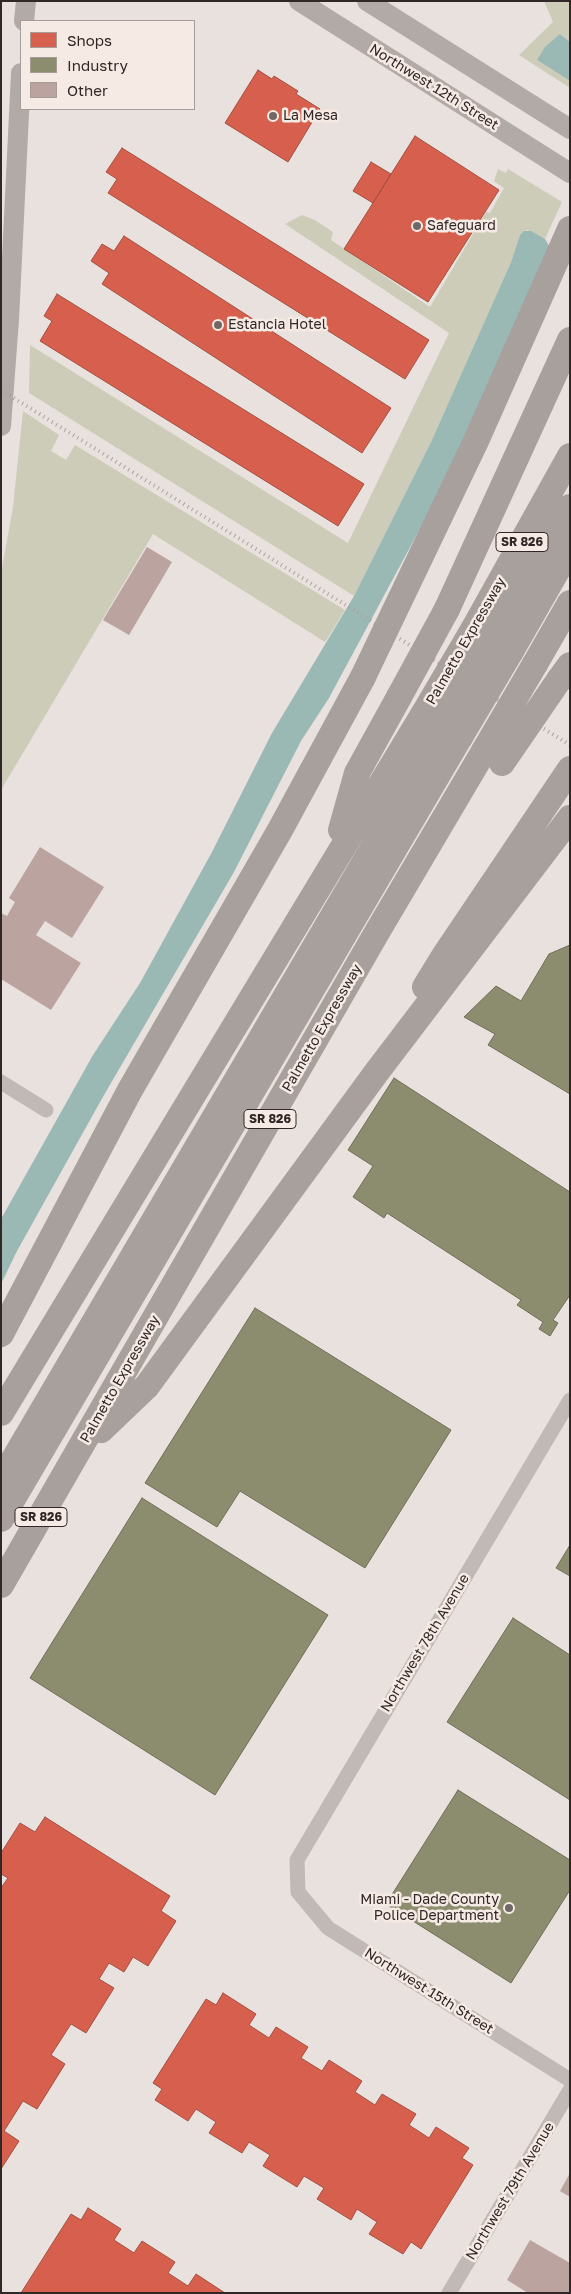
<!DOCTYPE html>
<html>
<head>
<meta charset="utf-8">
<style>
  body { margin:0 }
  #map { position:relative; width:571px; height:2294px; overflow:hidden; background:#e9e1dd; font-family:"Golos Text",sans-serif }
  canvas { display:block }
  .frame { position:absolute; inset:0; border:2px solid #312726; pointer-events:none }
  .legend { position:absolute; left:20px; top:20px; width:175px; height:90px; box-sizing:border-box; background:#f6ebe4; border:1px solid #a79d98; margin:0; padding:6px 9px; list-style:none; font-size:15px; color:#312726 }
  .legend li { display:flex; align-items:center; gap:10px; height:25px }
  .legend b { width:25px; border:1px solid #a79d98 }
</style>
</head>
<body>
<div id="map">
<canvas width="571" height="2294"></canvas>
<div class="frame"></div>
<ul class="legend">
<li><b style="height:14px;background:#d6604d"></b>Shops</li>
<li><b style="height:14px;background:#8c8c6e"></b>Industry</li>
<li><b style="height:14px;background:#bba3a0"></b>Other</li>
</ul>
</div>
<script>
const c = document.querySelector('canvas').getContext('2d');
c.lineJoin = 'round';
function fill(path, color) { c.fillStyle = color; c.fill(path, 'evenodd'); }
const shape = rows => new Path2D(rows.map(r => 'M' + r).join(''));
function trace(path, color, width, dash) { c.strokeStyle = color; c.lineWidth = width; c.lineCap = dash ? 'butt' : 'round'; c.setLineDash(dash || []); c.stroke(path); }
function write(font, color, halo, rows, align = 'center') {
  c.font = font + ' "Golos Text",sans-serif'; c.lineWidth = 5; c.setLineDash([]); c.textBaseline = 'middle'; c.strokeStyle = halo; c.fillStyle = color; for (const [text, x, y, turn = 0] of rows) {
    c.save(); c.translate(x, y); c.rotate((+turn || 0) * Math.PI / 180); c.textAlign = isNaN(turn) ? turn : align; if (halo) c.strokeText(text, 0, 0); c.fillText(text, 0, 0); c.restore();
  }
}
fill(shape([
  [544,1,570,1,570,42,560,34,537,60,570,81,570,88,519,55,553,22],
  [498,169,506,173,508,169,562,202,545,239,527,230,520,235,511,262,431,442,354,596,29,393,30,345,348,543,449,333,285,224,302,215,315,220,333,232,331,240,430,307,486,212,490,213,504,188,494,181],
  [23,411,59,435,51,451,66,460,75,445,345,610,325,642,153,534,1,790,1,574,13,507]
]), '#cdccb8');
fill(shape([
  [560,34,570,42,570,81,537,60,545,47],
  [524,231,531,231,545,239,551,249,451,471,329,698,301,741,234,872,104,1095,17,1251,1,1284,1,1219,93,1055,140,983,212,852,272,733,354,596,431,442,511,262,520,235]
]), '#9bb9b4');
const shops = shape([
  [258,70,272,79,274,76,298,91,296,94,320,109,288,162,225,123,258,70],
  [415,136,499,190,428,302,344,249,415,136],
  [122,148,429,340,405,379,108,193,117,179,106,172,122,148],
  [371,162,391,174,373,203,353,191,371,162],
  [124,236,391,408,362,453,102,284,109,273,91,261,102,244,114,251,124,236],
  [57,294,364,484,338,526,40,341,52,321,44,316,57,294],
  [45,1817,170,1896,161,1911,176,1921,148,1966,133,1957,124,1972,109,1963,99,1979,114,1988,86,2033,71,2024,51,2055,65,2064,37,2109,23,2101,4,2131,19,2141,1,2169,1,1888,8,1878,1,1874,1,1853,20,1823,35,1832,45,1817],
  [223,1993,256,2014,249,2025,269,2038,276,2027,308,2047,301,2058,322,2071,329,2060,362,2081,355,2092,375,2105,382,2094,416,2114,409,2125,429,2138,436,2127,469,2148,462,2158,473,2165,421,2249,411,2242,403,2254,369,2234,377,2222,357,2209,351,2220,317,2199,324,2188,304,2176,297,2187,263,2166,270,2155,249,2142,242,2153,209,2133,216,2122,196,2109,188,2121,155,2100,162,2089,153,2083,206,1999,216,2005,223,1993],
  [88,2208,121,2229,114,2240,134,2253,142,2241,175,2262,168,2273,188,2286,196,2274,225,2293,21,2293,71,2214,81,2220,88,2208]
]);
fill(shops, '#d6604d');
trace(shops, '#a44f41', 1);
const industry = shape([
  [570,945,570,1094,488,1045,495,1034,464,1017,496,986,521,1001,549,954,570,945],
  [394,1078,570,1192,570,1295,553,1320,558,1323,550,1336,539,1329,543,1322,517,1305,521,1300,387,1213,384,1218,353,1197,373,1166,348,1150,394,1078],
  [255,1308,451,1430,365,1568,240,1491,217,1527,145,1483,255,1308],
  [142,1498,328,1615,215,1795,30,1678,142,1498],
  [570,1545,570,1576,556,1568,570,1545],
  [513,1618,570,1655,570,1800,447,1722,513,1618],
  [458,1790,570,1860,570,1890,511,1983,386,1904,458,1790]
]);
fill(industry, '#8c8c6e');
trace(industry, '#716e58', 1);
fill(shape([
  [147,547,172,562,129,635,103,620],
  [40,847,104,887,72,938,45,921,36,935,81,963,51,1010,1,979,1,913,7,916,15,902,9,898],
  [570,2173,570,2197,560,2191],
  [530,2240,570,2263,570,2293,528,2293,507,2280]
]), '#bba3a0');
trace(shape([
  [1,1082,46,1110],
  [570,1400,297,1860,298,1892,328,1928,570,2080],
  [449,2293,570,2090]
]), '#c1b9b6', 15);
trace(shape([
  [299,1,570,173],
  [367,1,570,129],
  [24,21,26,1],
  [1,426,9,320,21,73]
]), '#b2aaa7', 20);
trace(shape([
  [447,609,570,340],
  [474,628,570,456],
  [495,641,570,507],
  [511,651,570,548],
  [535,664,570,603],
  [559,680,570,665],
  [341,830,357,773,399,697],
  [425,987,444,956,570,769],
  [1,1334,130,1090,280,830,363,677],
  [1,1413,424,713],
  [101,1430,147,1386,376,1073,570,818],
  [1,1481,444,727],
  [1,1519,460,737],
  [1,1585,376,934,484,751]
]), '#a8a09c', 26);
trace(shape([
  [1,390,570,745]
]), '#a9a3a0', 4, [1, 4]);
trace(shape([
  [363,677,476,441,570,229],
  [399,697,447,609],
  [424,713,474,628],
  [444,727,495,641],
  [460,737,511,651],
  [484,751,535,664],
  [502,763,559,680]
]), '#a8a09c', 26);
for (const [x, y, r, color] of [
  [273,116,5,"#716866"],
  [417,226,5,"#716866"],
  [218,325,5,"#716866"],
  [509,1908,5,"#716866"]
]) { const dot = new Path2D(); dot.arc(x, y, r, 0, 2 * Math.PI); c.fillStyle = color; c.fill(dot); trace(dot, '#f6ebe4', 2); }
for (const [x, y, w] of [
  [522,542,52],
  [270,1119,52],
  [41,1517,52]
]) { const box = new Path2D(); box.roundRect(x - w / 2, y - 9.5, w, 19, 4); c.fillStyle = '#f6ebe4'; c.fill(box); trace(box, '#312726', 1); }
write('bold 12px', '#312726', null, [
  ["SR 826",522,542],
  ["SR 826",270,1119],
  ["SR 826",41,1517]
]);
write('14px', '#312726', '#f6ebe4', [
  ["Northwest 12th Street",434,87,32],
  ["Palmetto Expressway",466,641,-60],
  ["Palmetto Expressway",322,1028,-60],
  ["Palmetto Expressway",120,1379,-60],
  ["Northwest 78th Avenue",425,1643,-59],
  ["Northwest 15th Street",429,1991,32],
  ["Northwest 79th Avenue",510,2191,-59]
]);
write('14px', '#312726', '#f6ebe4', [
  ["La Mesa",283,116],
  ["Safeguard",427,226],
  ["Estancia Hotel",228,325],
  ["Miami - Dade County",499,1900,"right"],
  ["Police Department",499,1916,"right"]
], 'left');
</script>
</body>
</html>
